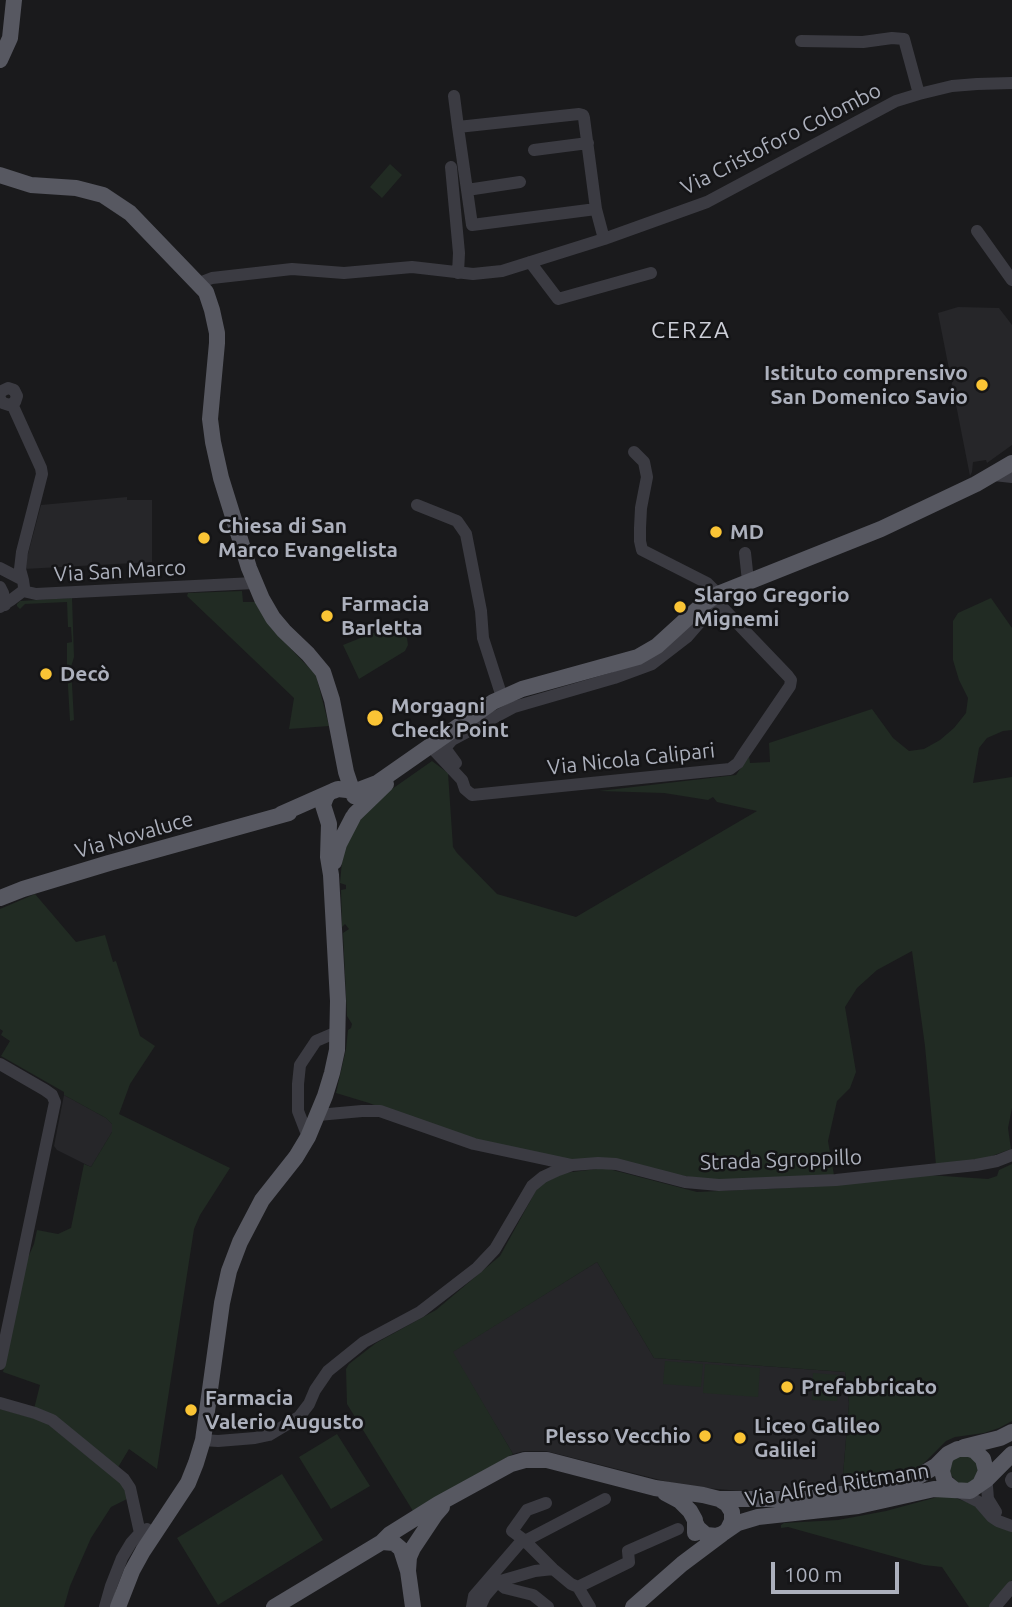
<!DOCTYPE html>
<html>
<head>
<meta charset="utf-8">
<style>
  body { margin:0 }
  #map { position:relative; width:1012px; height:1607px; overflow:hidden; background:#1a1a1c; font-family:Ubuntu,sans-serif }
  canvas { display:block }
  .scale { position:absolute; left:771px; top:1562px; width:128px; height:32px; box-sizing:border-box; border:4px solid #acb0bc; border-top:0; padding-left:9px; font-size:21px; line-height:24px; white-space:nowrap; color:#acb0bc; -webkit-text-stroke:5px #151517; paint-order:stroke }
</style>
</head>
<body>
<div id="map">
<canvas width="1012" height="1607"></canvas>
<div class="scale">100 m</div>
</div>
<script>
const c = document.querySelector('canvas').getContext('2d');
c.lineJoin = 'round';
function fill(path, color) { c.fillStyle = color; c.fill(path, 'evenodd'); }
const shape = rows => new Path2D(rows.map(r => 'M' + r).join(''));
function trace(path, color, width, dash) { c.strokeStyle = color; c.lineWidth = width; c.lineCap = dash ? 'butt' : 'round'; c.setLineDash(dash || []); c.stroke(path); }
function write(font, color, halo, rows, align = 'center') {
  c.font = font + ' Ubuntu,sans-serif'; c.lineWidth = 5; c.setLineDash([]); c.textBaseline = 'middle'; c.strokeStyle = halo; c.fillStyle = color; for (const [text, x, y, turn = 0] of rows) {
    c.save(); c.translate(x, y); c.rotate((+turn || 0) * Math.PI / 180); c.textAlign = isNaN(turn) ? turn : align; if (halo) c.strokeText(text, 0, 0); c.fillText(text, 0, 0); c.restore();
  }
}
fill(shape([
  [958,307,999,308,1012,325,1012,445,987,463,986,460,973,462,972,472,970,476,938,313],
  [127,497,127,500,152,500,152,562,24,569,41,505],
  [64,1095,106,1118,112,1124,112,1132,91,1167,57,1150,54,1146],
  [597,1262,654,1358,845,1372,849,1403,842,1487,833,1487,831,1486,828,1488,791,1490,740,1491,706,1488,676,1484,546,1451,524,1451,513,1454,452,1352]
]), '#262629');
fill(shape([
  [390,164,402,175,382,198,370,187],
  [242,591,243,602,255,602,271,628,316,675,329,726,289,729,294,698,187,596,188,593],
  [72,598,74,657,71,667,74,720,70,721,67,669,67,643,72,642,71,627,68,627,67,602,25,604,20,609,17,606,17,604,20,601],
  [991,598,1012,628,1012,730,1003,731,987,738,979,748,973,783,1012,777,1012,1108,1008,1128,1011,1149,981,1160,936,1165,925,1046,912,951,877,970,857,988,845,1007,856,1072,850,1088,837,1101,828,1141,834,1175,720,1181,570,1160,455,1135,369,1103,336,1093,346,1049,348,1030,351,1028,352,1024,347,1016,343,933,349,929,345,924,342,927,341,890,346,889,346,885,340,883,342,861,344,850,357,823,382,796,432,761,448,773,453,847,457,853,497,894,576,917,757,811,717,802,713,797,708,800,664,793,599,791,736,775,749,756,750,763,770,762,769,743,872,709,893,738,909,751,924,749,940,740,954,728,966,713,968,698,959,680,953,660,953,621,958,613],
  [388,627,394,628,402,632,407,638,408,645,405,651,359,679,343,645],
  [35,894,76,942,105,935,113,962,116,961,140,1036,155,1046,130,1084,119,1114,230,1168,200,1215,194,1229,157,1469,129,1449,117,1469,34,1409,40,1385,3,1372,26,1262,34,1244,37,1230,58,1234,71,1228,84,1164,91,1167,112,1132,112,1124,106,1118,64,1095,64,1092,1,1056,10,1041,1,1035,3,1031,0,1029,0,909],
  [1012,1164,1012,1421,999,1428,984,1433,955,1437,946,1441,921,1466,912,1470,842,1487,849,1403,845,1372,654,1358,597,1262,453,1352,513,1454,413,1511,347,1404,346,1369,349,1364,376,1343,436,1310,500,1256,539,1185,564,1173,605,1168,697,1192,807,1187,928,1175,988,1179,997,1176,999,1170],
  [665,1361,703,1364,701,1387,663,1384],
  [705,1364,760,1368,758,1397,703,1393],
  [813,1373,839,1375,837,1401,812,1400],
  [0,1409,44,1421,121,1483,129,1498,111,1507,91,1538,70,1586,64,1607,0,1607],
  [337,1434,370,1486,331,1509,299,1457],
  [962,1454,977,1459,980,1474,968,1484,958,1483,951,1475,950,1470,953,1460],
  [282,1474,323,1540,218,1605,177,1538],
  [941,1496,952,1497,973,1504,997,1526,1012,1532,1012,1580,989,1607,969,1607,942,1567,924,1565,788,1527,781,1528,781,1525,784,1523,838,1520,886,1511]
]), '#212b23');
trace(shape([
  [801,41,863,42,892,38,904,39,919,94],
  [454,96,458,127],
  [534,150,588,143],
  [451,167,459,253,458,273],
  [467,190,520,182],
  [596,209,472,225,458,127,579,114,583,115,584,118,596,209,604,239],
  [977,231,1012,280],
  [530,262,558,299,651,273],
  [199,283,212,278,292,269,344,273,412,267,473,274,502,271,604,239,707,202,896,101,919,94,952,86,977,84,1012,83],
  [0,394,2,391,8,388,14,390,17,396,15,402,9,405,3,403,0,399],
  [12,404,41,468,42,474,22,552,20,569,23,580],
  [634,452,644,462,647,477,641,508,640,528,640,541,642,550,707,583,718,594],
  [994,475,1012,477],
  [417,505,457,521,466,534,481,611,483,638,502,697],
  [745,553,748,581],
  [0,568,23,580,24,587,23,591,11,600,0,607],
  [0,587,3,593,5,605],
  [23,591,36,594,254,583],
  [430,746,462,780,465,789,472,795,730,769,738,763,743,755,790,686,791,680,788,676,720,605,713,607,709,599],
  [456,763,445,748,452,740,514,707,614,678,652,664,687,637,713,607],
  [0,1064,45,1090,52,1095,55,1102,0,1364],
  [318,1115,362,1111,380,1111,474,1144,572,1165],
  [308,1137,298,1111,298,1084,300,1065,316,1041,337,1032],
  [0,1403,35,1413,52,1420,124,1479,130,1488,140,1533,150,1539],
  [203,1440,218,1441,255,1438,269,1435,299,1417,309,1404,315,1390,328,1371,364,1342,420,1312,477,1268,495,1249,532,1186,543,1177,558,1170,572,1165,598,1163,616,1164,685,1182,719,1185,836,1180,976,1165,997,1161,1012,1155],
  [986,1474,988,1499,996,1512],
  [1012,1478,1011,1480,1012,1482],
  [959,1492,979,1502,992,1517,998,1521,1012,1526],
  [546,1503,527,1510,512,1531,524,1540,553,1569,571,1584,578,1587,590,1607],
  [494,1579,505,1588,533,1595,548,1607],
  [578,1587,629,1562,628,1551,678,1529],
  [105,1607,111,1586,122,1558,131,1543,140,1533,147,1529],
  [472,1607,474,1596,519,1544,605,1499],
  [480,1607,485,1596,497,1582,535,1571,553,1569],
  [995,1607,1012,1587]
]), '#3b3b42', 12);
trace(shape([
  [0,60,10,38,14,0],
  [0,175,31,185,76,188,103,195,130,213,206,292,212,310,217,333,217,343,210,419,213,442,221,478,249,568,262,599,273,618,284,631,308,654,323,672,332,700,346,772,354,796],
  [281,814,333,791,338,789,356,791,377,783,493,702,522,689,638,657,657,646,702,605,718,594,881,529,976,484,1012,463],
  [355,814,386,784],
  [334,862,339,844,353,817],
  [0,898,23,889,109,863,289,813],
  [964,1447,1000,1438,1012,1432],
  [955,1490,945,1482,942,1471,945,1459,948,1454,958,1449,969,1449,975,1451,983,1459,986,1471,980,1484],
  [665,1493,680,1501,690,1511,695,1520,695,1533],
  [719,1499,806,1499,863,1491,919,1476,936,1466,948,1454],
  [696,1524,698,1528,706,1535,717,1536,722,1534,738,1523,758,1517,858,1506,934,1489,970,1491,986,1480,1012,1454],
  [382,1542,394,1543,401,1549,408,1571,413,1607],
  [408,1571,409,1557,413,1548,435,1515,442,1507],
  [118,1607,132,1571,143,1551,188,1483,196,1463,203,1440,222,1303,229,1271,240,1242,262,1200,296,1157,308,1137,325,1096,332,1073,337,1050,338,1001,331,875,328,857,329,824,323,805,326,797,329,793],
  [274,1607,382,1542,390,1534,438,1504,511,1464,525,1460,547,1460,655,1488,703,1495,719,1499,727,1504,732,1512,732,1521,728,1529],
  [633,1607,682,1564,722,1534]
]), '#575861', 16);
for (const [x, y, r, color] of [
  [982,385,7,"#fac435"],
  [716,532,7,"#fac435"],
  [204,538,7,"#fac435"],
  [680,607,7,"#fac435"],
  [327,616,7,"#fac435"],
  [46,674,7,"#fac435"],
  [375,718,9,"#fac435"],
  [787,1387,7,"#fac435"],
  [191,1410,7,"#fac435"],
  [705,1436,7,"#fac435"],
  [740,1438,7,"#fac435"]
]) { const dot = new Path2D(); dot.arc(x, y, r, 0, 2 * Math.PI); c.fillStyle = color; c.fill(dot); trace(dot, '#151517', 2.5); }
write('21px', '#acb0bc', '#151517', [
  ["Via Cristoforo Colombo",781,139,-27],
  ["Via San Marco",120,571,-3],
  ["Via Nicola Calipari",631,759,-6],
  ["Via Novaluce",134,835,-16],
  ["Strada Sgroppillo",781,1160,-2],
  ["Via Alfred Rittmann",837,1485,-9]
]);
write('bold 21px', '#acb0bc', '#151517', [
  ["Istituto comprensivo",968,373,"right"],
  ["San Domenico Savio",968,397,"right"],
  ["Chiesa di San",218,526],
  ["Marco Evangelista",218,550],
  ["MD",730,532],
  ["Slargo Gregorio",694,595],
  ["Mignemi",694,619],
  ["Farmacia",341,604],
  ["Barletta",341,628],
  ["Decò",60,674],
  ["Morgagni",391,706],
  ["Check Point",391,730],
  ["Prefabbricato",801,1387],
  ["Farmacia",205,1398],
  ["Valerio Augusto",205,1422],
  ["Liceo Galileo",754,1426],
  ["Galilei",754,1450],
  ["Plesso Vecchio",691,1436,"right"]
], 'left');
c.letterSpacing = '2px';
write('23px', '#cdcfd8', '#151517', [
  ["CERZA",691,330]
]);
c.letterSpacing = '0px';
</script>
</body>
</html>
